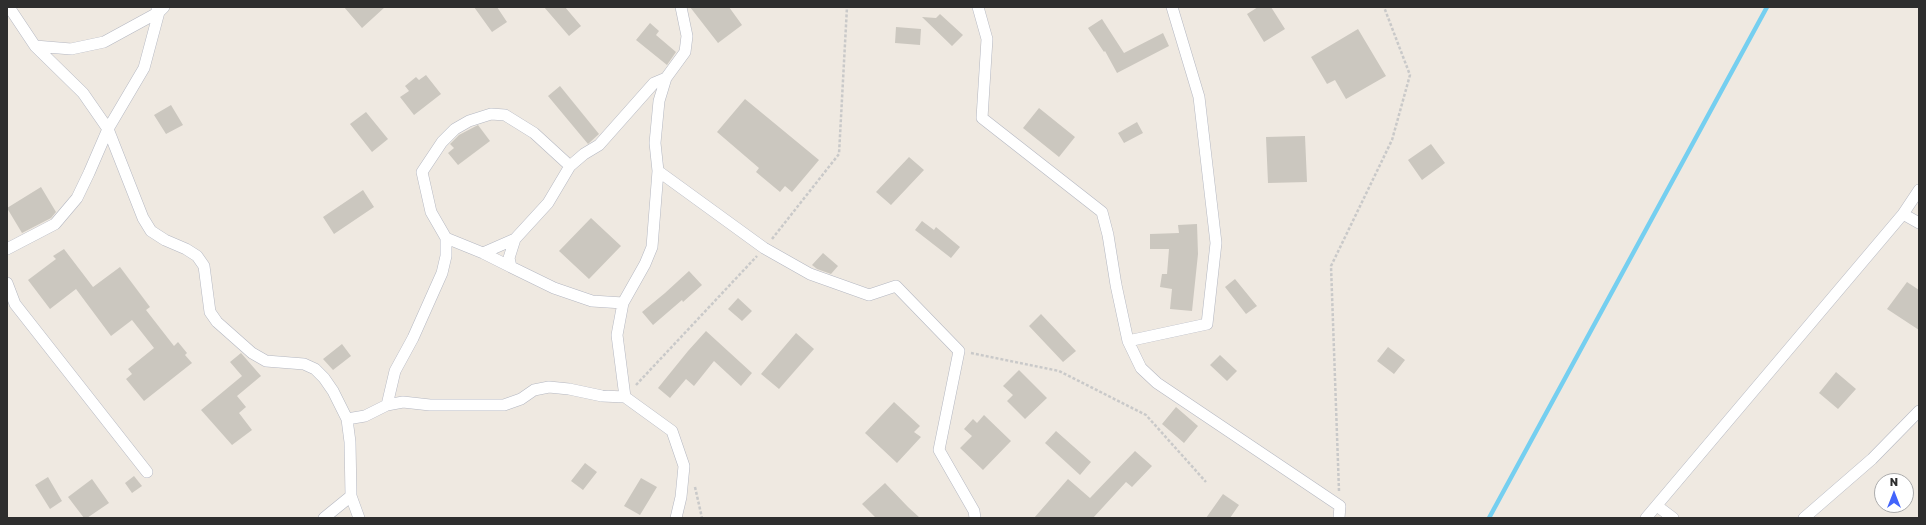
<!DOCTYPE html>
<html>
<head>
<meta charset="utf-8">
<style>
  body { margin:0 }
  #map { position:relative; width:1926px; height:525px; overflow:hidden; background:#efe9e1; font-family:"Golos Text",sans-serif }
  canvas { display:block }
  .frame { position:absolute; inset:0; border:8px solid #2e2e2e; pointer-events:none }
  .north { position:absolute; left:1874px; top:473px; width:40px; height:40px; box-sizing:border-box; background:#fff; border:1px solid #ababab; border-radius:50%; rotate:0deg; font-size:11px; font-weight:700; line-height:16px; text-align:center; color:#2e2e2e }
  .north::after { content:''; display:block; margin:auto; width:14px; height:18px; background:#4264fb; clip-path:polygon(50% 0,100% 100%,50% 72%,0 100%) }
</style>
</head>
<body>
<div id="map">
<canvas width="1926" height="525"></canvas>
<div class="frame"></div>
<div class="north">N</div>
</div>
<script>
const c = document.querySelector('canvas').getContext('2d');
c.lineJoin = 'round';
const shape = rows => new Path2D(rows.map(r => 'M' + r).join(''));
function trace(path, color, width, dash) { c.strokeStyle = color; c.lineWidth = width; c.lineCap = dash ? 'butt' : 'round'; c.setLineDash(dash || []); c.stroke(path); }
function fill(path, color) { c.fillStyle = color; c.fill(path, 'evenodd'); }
trace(shape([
  [1489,518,1767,7]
]), '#75cff0', 4.5);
fill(shape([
  [344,7,385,7,362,28],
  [474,7,497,7,507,22,492,32],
  [544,7,565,7,581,26,569,36],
  [690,7,729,7,742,25,718,43],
  [1258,7,1271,7,1285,29,1264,42,1247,14],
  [940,14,963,35,952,46,922,17,936,18],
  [1102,19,1124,53,1163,33,1169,46,1117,73,1105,51,1104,52,1088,28],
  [650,23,659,31,656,35,676,52,667,65,636,40],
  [896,27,921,29,920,45,895,43],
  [1358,29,1386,76,1346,99,1335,80,1327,84,1311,57],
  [426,75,441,94,414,115,400,97,409,91,405,86,416,77,419,80],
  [560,86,599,134,588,144,548,96],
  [745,99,819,160,792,192,785,186,780,192,756,172,759,168,717,132],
  [171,105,183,125,166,134,154,115],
  [1039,108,1075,137,1059,157,1023,128],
  [366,112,388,139,372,152,350,124],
  [1137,122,1143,133,1124,143,1118,133],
  [478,125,490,141,458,165,448,153,454,148,450,144,459,135],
  [1305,136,1307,182,1268,183,1266,137],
  [1431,144,1445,163,1422,180,1408,160],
  [909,157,924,170,891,205,876,192],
  [41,187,56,212,51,218,22,233,7,208],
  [363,190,374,207,334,234,323,217],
  [591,218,621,246,589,279,559,251],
  [922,221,934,230,936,227,960,247,951,258,915,230],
  [1197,224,1198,254,1192,311,1170,309,1172,289,1160,287,1162,274,1167,274,1169,249,1150,249,1150,234,1179,233,1178,225],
  [64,249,93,287,120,267,150,307,146,310,174,346,178,342,187,353,185,355,192,363,144,401,126,379,132,374,128,369,154,348,132,320,111,336,76,289,50,309,28,280,56,259,53,256],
  [823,253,838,266,831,274,817,269,812,265],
  [689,271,702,285,683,302,682,300,653,325,642,312,665,293],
  [1235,279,1257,306,1246,314,1225,287],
  [1907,282,1919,290,1919,330,1887,309],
  [738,298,752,311,742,321,728,309],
  [1041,314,1076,351,1063,362,1029,326],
  [706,331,752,373,741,386,714,361,694,386,686,379,670,398,658,388,688,351],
  [796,333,814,349,779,389,761,374],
  [342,344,351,356,333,370,323,359],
  [1388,347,1405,360,1394,374,1377,361],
  [241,353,261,376,237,396,246,407,239,413,252,430,232,445,201,410,242,376,230,362],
  [1220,355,1237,371,1227,381,1210,365],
  [1019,370,1047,398,1025,419,1007,401,1013,395,1003,386],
  [1836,372,1856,389,1838,409,1819,393],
  [894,402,920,426,914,432,921,437,897,463,865,433],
  [1176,407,1198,426,1184,443,1162,424],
  [984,415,1011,441,983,470,960,448,972,436,964,429,973,419,977,423],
  [1056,431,1091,462,1080,475,1045,443],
  [1135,451,1152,466,1132,487,1126,482,1093,518,1034,518,1068,479,1090,498],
  [585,463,597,472,583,490,571,481],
  [134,476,142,486,132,493,125,483],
  [48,477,62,501,50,509,35,485],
  [641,478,657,487,640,515,624,506],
  [92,479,109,503,87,518,84,518,68,497],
  [885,483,908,507,920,518,876,518,862,504],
  [1223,494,1239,505,1230,518,1206,518]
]), '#cbc7bf');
const minor = shape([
  [9,7,35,46,83,93,108,129,143,218,151,231,165,240,186,249,197,256,204,266,210,312,217,322,252,353,266,361,304,364,315,369,324,378,333,391,347,419,350,442,351,496,324,518],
  [978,7,987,39,982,118,1102,212,1108,235,1116,285,1128,341,1141,368,1157,383,1340,506,1339,518],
  [35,46,71,49,104,42,159,12,157,9],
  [658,171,764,248,810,274,869,295,896,286,959,351,939,450,974,511,975,518],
  [1903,214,1919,223],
  [446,238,483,253,511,267],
  [7,249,55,224,77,198,89,173,108,129,144,68,159,12,164,7],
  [483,253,515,239],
  [7,283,15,304,147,472],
  [623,303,592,301,554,288,511,267,509,258,515,239,548,203,570,166,584,154,599,145,654,83,666,78],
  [1128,341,1207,324,1216,243,1199,97,1172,7],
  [387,405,395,371,413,338,442,273,446,256,446,238,431,212,422,172,442,142,455,129,469,121,491,114,505,115,534,133,570,166],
  [347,419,365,416,387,405,403,402,430,405,504,405,521,399,534,390,549,387,569,389,602,396,625,397],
  [351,496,359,518],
  [1657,506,1673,518],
  [676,518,681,497,684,466,672,431,625,397,617,335,623,303,645,264,652,247,658,171,655,143,659,101,666,78,685,52,687,36,681,7],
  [1646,518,1903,214,1919,190],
  [1804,518,1872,459,1919,411]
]);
trace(minor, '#b4b7c1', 12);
trace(shape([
  [772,239,839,154,847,7],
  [971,353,1059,371,1146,415,1206,482],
  [636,385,757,256],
  [695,487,702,518],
  [1339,491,1331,266,1392,140,1410,75,1384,7]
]), '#c9c9c9', 2.5, [3, 2]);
trace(minor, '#fff', 11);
</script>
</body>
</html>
